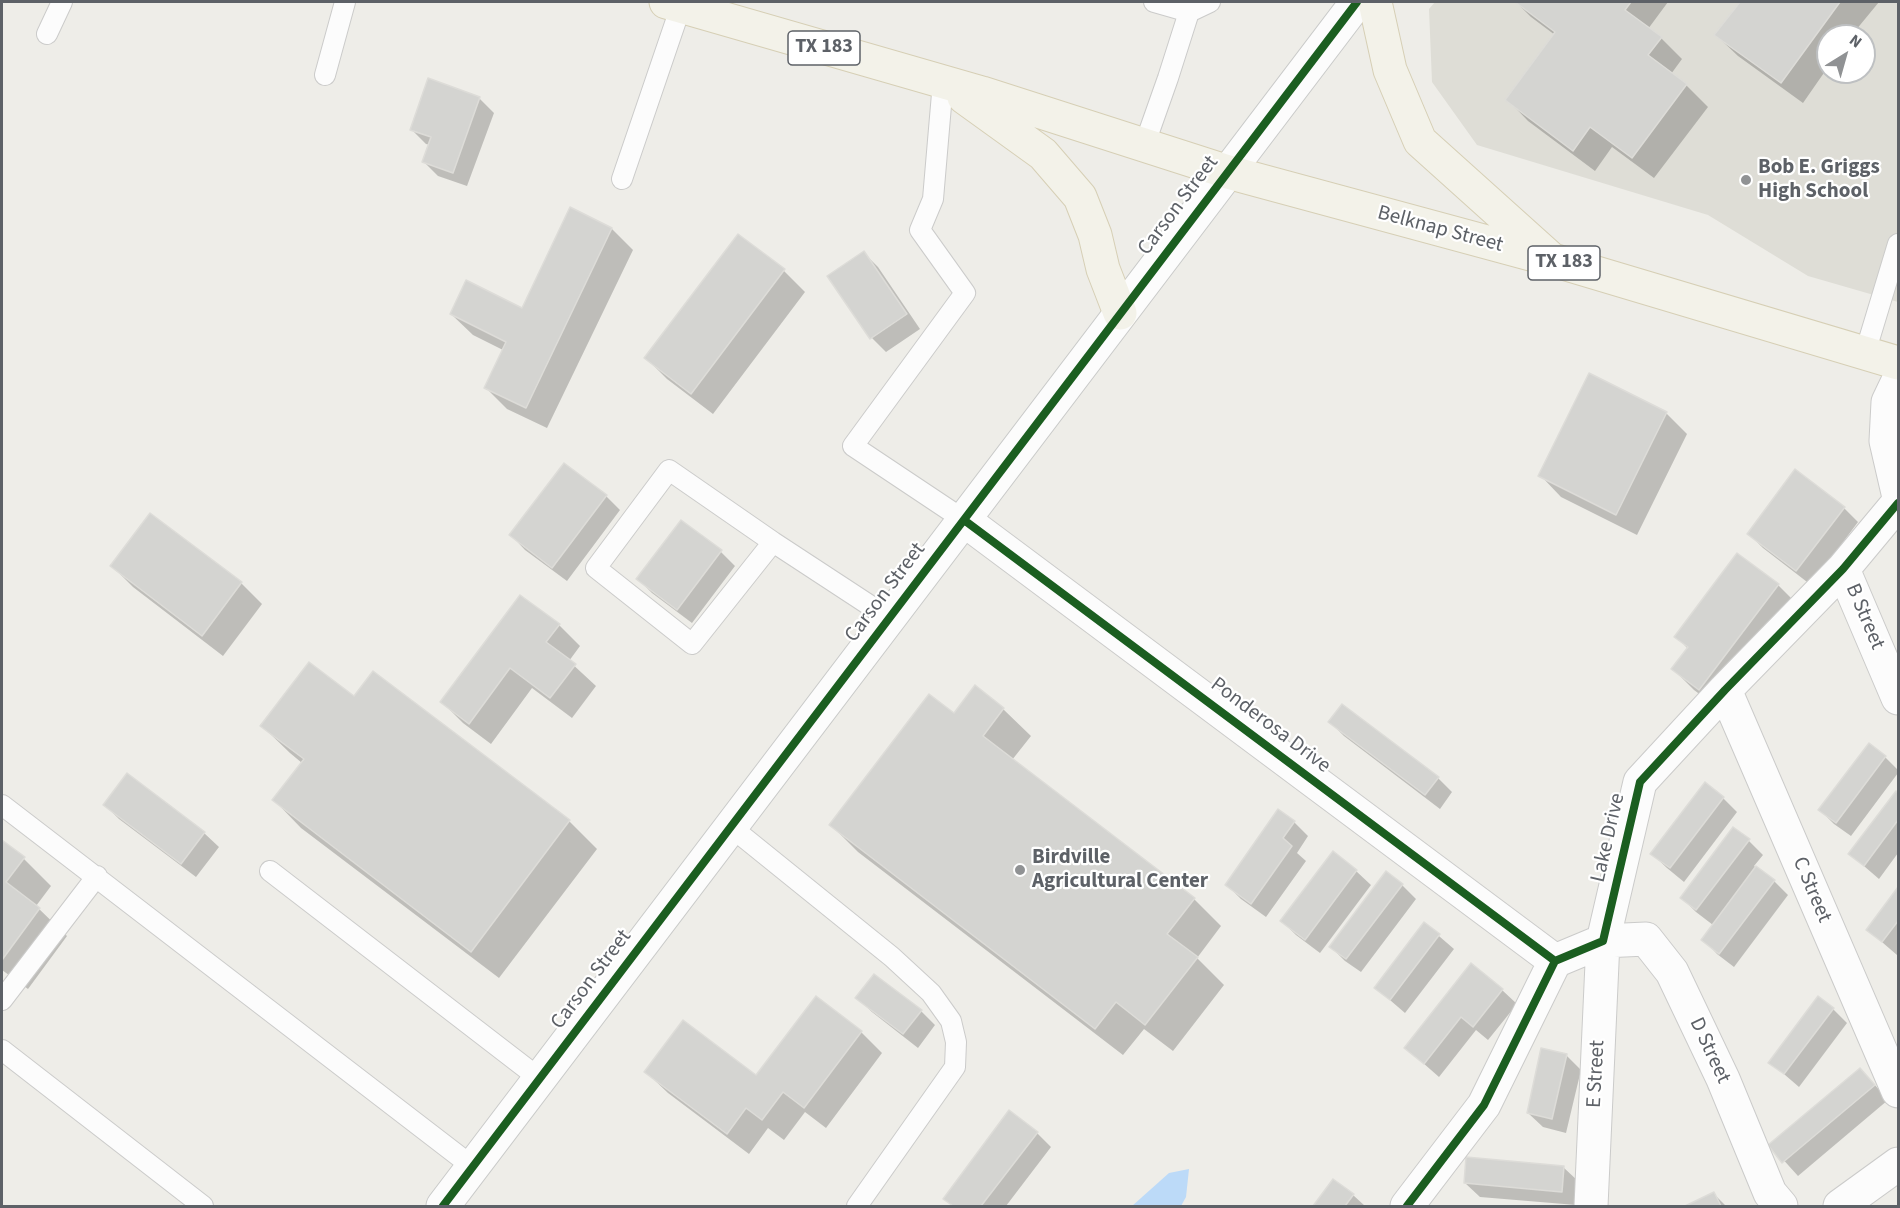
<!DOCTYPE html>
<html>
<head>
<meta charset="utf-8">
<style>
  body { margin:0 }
  #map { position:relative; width:1900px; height:1208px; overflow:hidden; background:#eeede8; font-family:"Source Sans 3",sans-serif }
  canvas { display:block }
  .frame { position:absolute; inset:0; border:3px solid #5d6167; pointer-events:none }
  .north { position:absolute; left:1816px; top:24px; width:60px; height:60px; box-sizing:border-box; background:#fff; border:2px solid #bec0c2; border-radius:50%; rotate:37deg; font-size:16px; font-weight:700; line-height:24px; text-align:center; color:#5d6167 }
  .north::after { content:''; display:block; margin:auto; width:21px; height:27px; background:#909294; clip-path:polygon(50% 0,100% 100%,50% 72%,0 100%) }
</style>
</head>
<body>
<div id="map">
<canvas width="1900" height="1208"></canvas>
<div class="frame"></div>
<div class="north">N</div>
</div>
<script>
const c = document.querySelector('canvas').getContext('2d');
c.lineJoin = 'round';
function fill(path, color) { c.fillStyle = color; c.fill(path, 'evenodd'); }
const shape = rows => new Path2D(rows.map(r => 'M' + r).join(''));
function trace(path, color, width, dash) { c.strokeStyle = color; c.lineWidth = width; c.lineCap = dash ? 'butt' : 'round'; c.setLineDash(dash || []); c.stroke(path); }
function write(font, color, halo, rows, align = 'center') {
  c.font = font + ' "Source Sans 3",sans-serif'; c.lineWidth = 4.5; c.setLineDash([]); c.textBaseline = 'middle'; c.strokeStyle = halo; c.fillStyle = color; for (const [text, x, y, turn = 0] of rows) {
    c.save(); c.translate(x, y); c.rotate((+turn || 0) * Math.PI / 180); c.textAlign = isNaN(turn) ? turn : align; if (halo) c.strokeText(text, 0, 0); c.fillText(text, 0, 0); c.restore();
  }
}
fill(shape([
  [1435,2,1898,2,1898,302,1808,276,1708,215,1477,145,1432,82,1429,9],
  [1828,36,1864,36,1864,72,1828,72]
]), '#deddd6');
fill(shape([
  [1189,1169,1186,1197,1181,1206,1132,1206,1169,1173]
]), '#bcdaf8');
fill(shape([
  [1516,2,1668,2,1648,29,1661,38,1682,59,1671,74,1686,85,1708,107,1654,178,1612,147,1595,171,1528,121,1507,99,1555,35,1531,17],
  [1742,2,1879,2,1851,36,1828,36,1828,67,1803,103,1738,56,1716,35],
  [479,98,494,113,467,186,438,176,424,162,430,145,426,144,411,129],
  [571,209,612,229,633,250,547,428,507,409,486,388,503,350,473,335,451,314,523,310],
  [864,253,878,267,920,329,886,352,872,338,829,277],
  [784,271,805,292,713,414,667,379,646,358],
  [1666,413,1687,434,1637,535,1561,497,1540,475],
  [606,496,620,510,567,581,525,550,511,535],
  [1844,508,1858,522,1811,585,1763,548,1749,534],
  [721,552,735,566,692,623,652,593,638,579],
  [112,566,241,583,262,604,223,656,133,587],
  [1778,585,1799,606,1721,710,1694,690,1673,669,1688,649,1676,636],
  [521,597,559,625,580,646,569,661,596,686,572,718,532,688,491,744,463,723,442,702],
  [373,673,569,821,597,849,499,978,301,828,274,800,302,763,290,753,262,726,354,698],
  [1342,706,1438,778,1452,792,1440,809,1344,736,1330,722],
  [1003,709,1031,736,1012,760,1194,899,1221,926,1197,958,1224,985,1173,1051,1144,1029,1123,1055,858,852,831,825,954,715],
  [1869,745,1885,757,1898,770,1898,773,1851,836,1834,824,1820,810],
  [128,775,204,833,219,847,196,877,119,819,105,805],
  [1896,793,1898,795,1898,853,1879,879,1850,854],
  [1723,798,1737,812,1684,882,1667,868,1652,854],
  [1294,822,1308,836,1297,853,1306,861,1266,917,1241,899,1227,885],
  [1733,829,1749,841,1763,855,1754,866,1774,881,1788,895,1734,967,1717,954,1703,939,1713,925,1696,912,1682,898],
  [2,842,24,859,51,886,36,906,67,936,28,989,2,970],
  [1333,853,1356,871,1371,885,1320,953,1296,935,1282,921],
  [1402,885,1416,899,1361,972,1345,961,1331,947],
  [1898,890,1898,953,1897,955,1868,930],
  [1425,924,1454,949,1405,1013,1376,988],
  [1502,990,1517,1004,1488,1040,1476,1030,1439,1077,1406,1048],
  [857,998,921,1011,935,1025,918,1048,872,1012],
  [1833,1009,1847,1023,1799,1087,1770,1062],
  [861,1032,882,1053,826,1128,805,1112,784,1140,768,1128,749,1154,668,1093,646,1072,757,1078],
  [1567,1056,1581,1070,1566,1133,1543,1127,1528,1113],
  [1874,1084,1888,1100,1798,1176,1770,1145],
  [1037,1133,1051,1147,1006,1206,953,1206,945,1198],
  [1563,1167,1578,1181,1576,1205,1480,1197,1465,1183],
  [1333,1181,1353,1195,1365,1206,1315,1206],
  [1714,1194,1726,1206,1688,1206]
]), '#0003');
const building = shape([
  [1515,2,1631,2,1625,10,1662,37,1648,55,1687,84,1632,158,1590,127,1573,151,1505,100,1555,32,1515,2],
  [1740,2,1840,2,1781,83,1714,35,1740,2],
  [428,78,480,97,453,173,422,162,431,137,410,130,428,78],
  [570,207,612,228,526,408,484,388,506,342,450,314,466,280,522,308,570,207],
  [738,234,785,269,691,394,644,358,738,234],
  [864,251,907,314,870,339,827,276,864,251],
  [1589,373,1667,412,1616,515,1538,476,1589,373],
  [564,463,607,495,552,568,509,535,564,463],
  [1795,469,1845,507,1796,571,1747,534,1795,469],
  [150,513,242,582,202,636,110,566,150,513],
  [681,520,722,550,677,610,636,579,681,520],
  [1737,553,1779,584,1699,690,1671,669,1688,647,1674,637,1737,553],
  [520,595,560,624,546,642,576,664,550,698,510,668,469,724,440,702,520,595],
  [309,662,354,696,373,671,570,820,471,952,272,800,304,759,260,726,309,662],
  [975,685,1004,708,983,736,1195,898,1167,934,1198,957,1145,1025,1116,1002,1095,1029,829,825,929,694,954,713,975,685],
  [1342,704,1439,777,1425,795,1328,722,1342,704],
  [1869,743,1886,756,1836,823,1818,810,1869,743],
  [127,773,205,832,181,864,103,805,127,773],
  [1705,782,1724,797,1670,868,1650,854,1705,782],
  [1896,791,1898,793,1898,820,1864,866,1848,854,1896,791],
  [1278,809,1295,821,1283,838,1292,846,1251,904,1225,885,1278,809],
  [1733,827,1750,839,1696,910,1680,898,1733,827],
  [2,840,25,857,6,882,40,908,2,960,2,840],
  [1333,851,1357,870,1305,940,1280,921,1333,851],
  [1756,866,1775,880,1719,954,1701,940,1756,866],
  [1386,871,1403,884,1346,959,1329,947,1386,871],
  [1898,887,1898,921,1882,942,1866,930,1898,887],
  [1424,922,1440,934,1390,1000,1374,988,1424,922],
  [1471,963,1503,989,1473,1027,1461,1017,1424,1064,1404,1048,1471,963],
  [874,974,922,1010,903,1034,855,998,874,974],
  [816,996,862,1031,804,1108,783,1092,762,1120,746,1108,727,1134,644,1072,683,1020,756,1075,816,996],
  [1818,996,1834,1008,1784,1074,1768,1063,1818,996],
  [1541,1048,1567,1054,1552,1119,1527,1113,1541,1048],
  [1860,1068,1875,1085,1782,1163,1768,1145,1860,1068],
  [1009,1110,1038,1132,981,1206,953,1206,943,1199,1009,1110],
  [1466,1157,1564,1166,1562,1192,1464,1183,1466,1157],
  [1333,1179,1354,1194,1345,1206,1313,1206,1333,1179],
  [1714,1192,1721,1206,1685,1206,1714,1192]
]);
fill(building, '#d4d4d1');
trace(building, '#dddcd8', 1.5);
const lane = shape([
  [1154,2,1189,12,1210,2],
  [47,34,62,2],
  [325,75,345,2],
  [943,82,933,199,920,230,965,293,853,446,964,520],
  [1144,146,1168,78,1189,12],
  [622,179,681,6],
  [1865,353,1898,244],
  [773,542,692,644,596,568,669,470,773,542,889,618],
  [2,805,473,1167],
  [731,827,892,957,931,993,951,1021,956,1042,955,1067,857,1206],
  [270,871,540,1079],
  [2,1000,97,876],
  [2,1050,203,1206]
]);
const street = shape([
  [1898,381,1888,402,1886,441,1898,493],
  [964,520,1555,961],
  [1843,569,1898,698],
  [1725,690,1898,1091],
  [1407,1206,1484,1105,1555,961,1603,941,1640,782,1725,690,1843,569,1898,503],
  [1591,1206,1603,941,1646,939,1672,972,1723,1079,1770,1193,1781,1206],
  [1840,1206,1898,1164]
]);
const secondary = shape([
  [443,1206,1357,2]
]);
const primary = shape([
  [666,2,982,93,1228,172,1553,260,1898,363],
  [1375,2,1390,70,1420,141,1549,257],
  [964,97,1043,154,1080,197,1095,235,1103,269,1120,313]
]);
trace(lane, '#cbcbca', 22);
trace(street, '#cbcbca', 35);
trace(secondary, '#c9cac9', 35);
trace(primary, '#d6cfb5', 35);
trace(lane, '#fcfcfc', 20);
trace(street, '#fcfcfc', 33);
trace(secondary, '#fcfcfc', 33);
trace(primary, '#f3f2e9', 33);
trace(shape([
  [964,520,1555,961],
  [443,1206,1357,2],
  [1407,1206,1484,1105,1555,961,1603,941,1640,782,1725,690,1843,569,1898,503]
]), '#1b5e20', 8);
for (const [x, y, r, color] of [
  [1746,180,6,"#909294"],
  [1020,870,6,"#909294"]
]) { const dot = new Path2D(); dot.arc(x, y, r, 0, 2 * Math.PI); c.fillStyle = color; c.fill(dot); trace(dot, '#fff', 2); }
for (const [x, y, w] of [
  [824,48,72],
  [1564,263,72]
]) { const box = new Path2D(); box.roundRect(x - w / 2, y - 17, w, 34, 4.5); c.fillStyle = '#fff'; c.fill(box); trace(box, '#5d6167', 1.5); }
write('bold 20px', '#5d6167', null, [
  ["TX 183",824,48],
  ["TX 183",1564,263]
]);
write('bold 21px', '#5d6167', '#fff', [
  ["Bob E. Griggs",1758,168],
  ["High School",1758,192],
  ["Birdville",1032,858],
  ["Agricultural Center",1032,882]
], 'left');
write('21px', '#5d6167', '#fff', [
  ["Carson Street",1179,206,-53],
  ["Belknap Street",1440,230,15],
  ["Carson Street",886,593,-53],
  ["B Street",1864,617,67],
  ["Ponderosa Drive",1270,726,37],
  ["Lake Drive",1609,838,-77],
  ["C Street",1811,890,67],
  ["Carson Street",592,980,-53],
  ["D Street",1709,1051,65],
  ["E Street",1597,1074,-87]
]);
</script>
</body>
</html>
